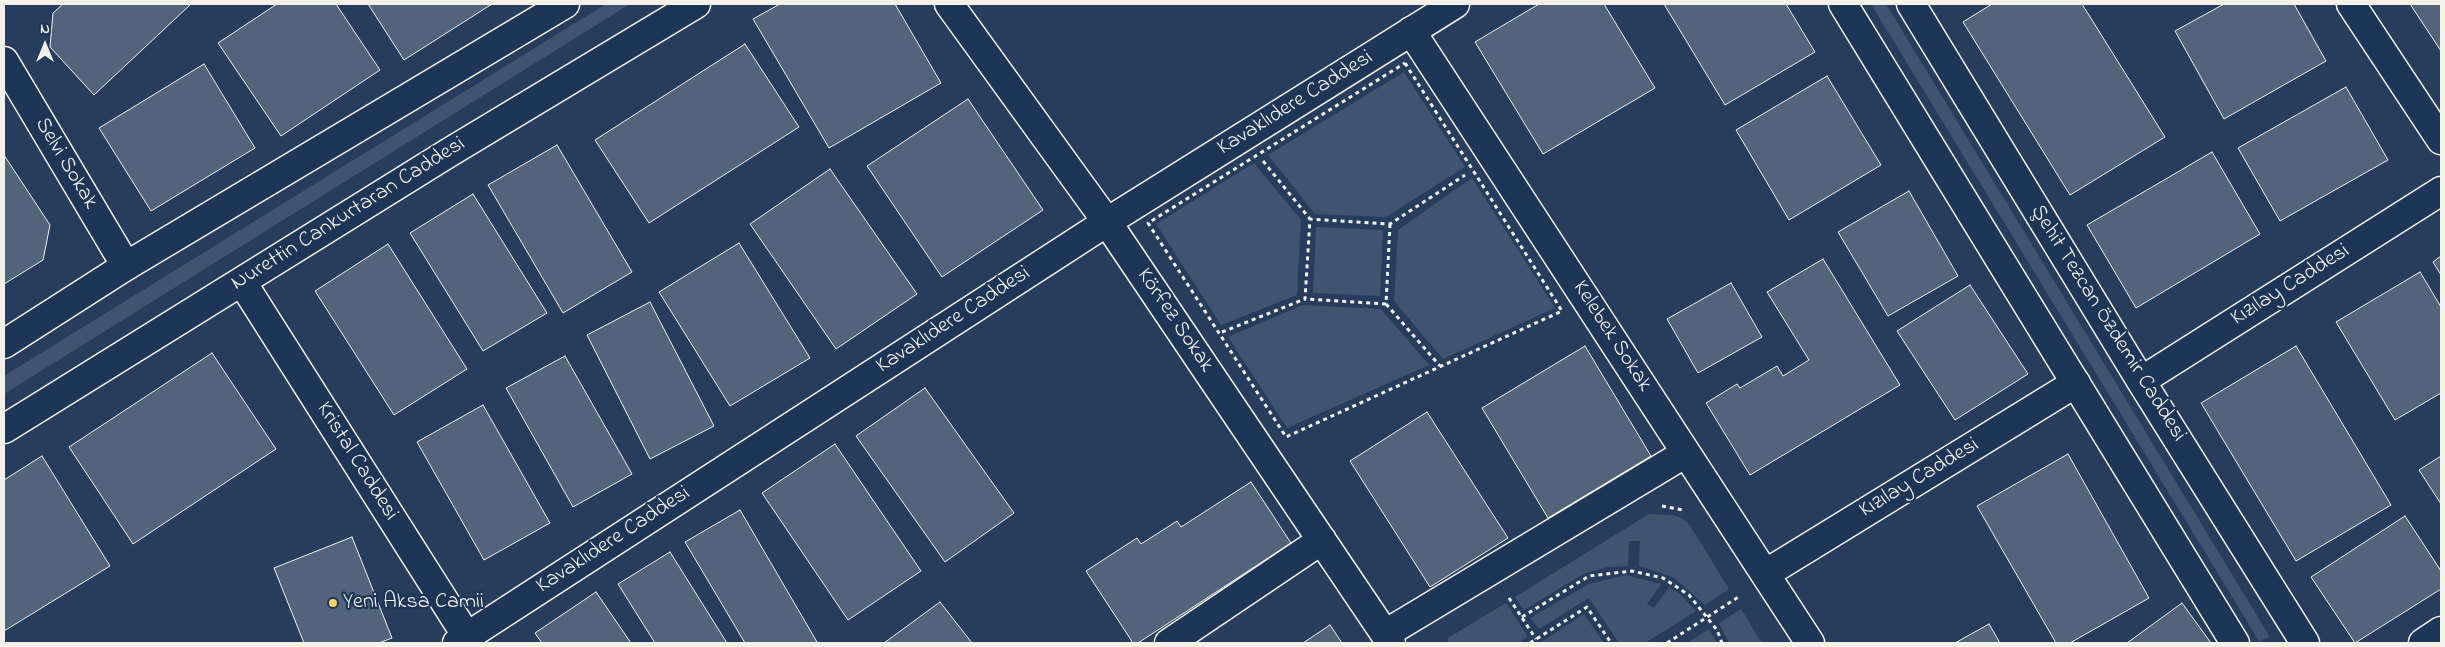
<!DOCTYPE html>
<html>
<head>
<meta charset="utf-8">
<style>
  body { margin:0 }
  #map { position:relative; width:2445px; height:647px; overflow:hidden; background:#263d5d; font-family:"Indie Flower",sans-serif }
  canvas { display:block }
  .frame { position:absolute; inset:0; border:5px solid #f4f1e8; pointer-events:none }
  .north { position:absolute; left:20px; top:20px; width:50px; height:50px; -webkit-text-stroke:4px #1d3557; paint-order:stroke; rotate:0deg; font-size:14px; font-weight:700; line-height:20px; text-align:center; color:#f4f1e8 }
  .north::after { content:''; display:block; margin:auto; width:18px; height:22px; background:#f4f1e8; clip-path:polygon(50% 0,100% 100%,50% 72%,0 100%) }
</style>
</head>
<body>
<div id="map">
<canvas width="2445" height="647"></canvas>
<div class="frame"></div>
<div class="north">N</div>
</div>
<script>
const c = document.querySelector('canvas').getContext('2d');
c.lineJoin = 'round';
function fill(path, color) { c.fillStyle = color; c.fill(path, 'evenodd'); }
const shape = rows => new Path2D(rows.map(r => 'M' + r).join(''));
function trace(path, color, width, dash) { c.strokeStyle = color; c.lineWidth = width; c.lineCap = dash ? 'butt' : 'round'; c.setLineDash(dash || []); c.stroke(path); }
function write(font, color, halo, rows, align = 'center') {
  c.font = font + ' "Indie Flower",sans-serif'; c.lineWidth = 4.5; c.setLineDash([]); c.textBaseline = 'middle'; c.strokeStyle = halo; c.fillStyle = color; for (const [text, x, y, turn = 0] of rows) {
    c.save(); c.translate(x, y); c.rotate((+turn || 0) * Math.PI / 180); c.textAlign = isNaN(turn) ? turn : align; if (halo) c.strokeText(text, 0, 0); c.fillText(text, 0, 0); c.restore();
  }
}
fill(shape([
  [606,4,630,4,4,394,4,376],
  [1871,4,1886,4,2270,637,2259,641],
  [1404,72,1465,167,1386,217,1315,214,1268,155],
  [1254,163,1301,220,1297,295,1221,325,1156,224],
  [1472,178,1555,308,1443,359,1394,301,1398,230],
  [1316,227,1383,230,1380,296,1313,293],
  [1303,305,1381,309,1429,365,1287,428,1228,337],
  [1649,514,1673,515,1683,519,1689,524,1729,589,1705,605,1673,577,1639,566,1640,541,1629,541,1628,566,1608,567,1583,574,1524,610,1515,597],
  [1626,575,1661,584,1647,604,1654,608,1669,587,1680,594,1696,611,1645,643,1619,643,1589,598,1539,629,1530,618,1589,584],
  [1506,603,1528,637,1517,643,1448,643,1448,638],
  [1741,609,1762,643,1729,643,1719,623],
  [1584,614,1604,643,1540,643],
  [1709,629,1717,643,1687,643]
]), '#40546f');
const building = shape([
  [63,4,191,4,94,95,50,47,53,13,63,4],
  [277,4,336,4,380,70,281,136,218,43,277,4],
  [368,4,492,4,404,60,368,4],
  [780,4,895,4,941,83,829,148,753,19,780,4],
  [1539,4,1604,4,1655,88,1543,154,1475,42,1539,4],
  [1664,4,1786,4,1815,52,1725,105,1664,4],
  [1992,4,2082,4,2165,137,2070,195,1963,22,1992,4],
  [2224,4,2294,4,2326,61,2224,119,2175,31,2224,4],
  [2410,4,2441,4,2441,51,2410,4],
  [745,44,799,127,649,223,595,140,745,44],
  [204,64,255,148,151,211,99,128,204,64],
  [1827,76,1881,165,1789,220,1736,130,1827,76],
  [2346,87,2388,160,2280,221,2238,148,2346,87],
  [968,99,1043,210,942,277,867,166,968,99],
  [557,145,632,272,563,313,488,185,557,145],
  [2212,152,2260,234,2136,308,2087,225,2212,152],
  [4,155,50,225,43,260,4,284,4,155],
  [830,169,917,294,836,349,750,224,830,169],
  [1909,191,1958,276,1888,316,1838,232,1909,191],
  [473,194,547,313,483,351,410,233,473,194],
  [739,243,810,358,730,406,659,292,739,243],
  [388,244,467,369,394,415,315,291,388,244],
  [2441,256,2441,275,2433,262,2441,256],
  [1823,259,1900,385,1750,475,1706,403,1737,384,1740,388,1777,366,1783,376,1809,360,1767,292,1823,259],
  [2420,272,2441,307,2441,393,2395,420,2336,322,2420,272],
  [1731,283,1762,337,1698,373,1667,319,1731,283],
  [1970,285,2028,374,1955,420,1897,331,1970,285],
  [650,302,714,426,650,459,587,335,650,302],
  [1585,346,1651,456,1548,518,1482,408,1585,346],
  [2296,346,2391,505,2296,561,2201,403,2296,346],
  [212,353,276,449,133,544,69,447,212,353],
  [565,356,632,474,573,507,506,388,565,356],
  [925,388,1014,513,945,562,856,436,925,388],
  [483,405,550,523,484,560,417,442,483,405],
  [1427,412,1508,538,1430,587,1350,461,1427,412],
  [835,444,921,571,848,620,762,493,835,444],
  [2068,454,2149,598,2070,643,2056,643,1977,506,2068,454],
  [42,456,110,566,4,631,4,480,42,456],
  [2441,456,2441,504,2419,470,2441,456],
  [1251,482,1291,543,1138,643,1133,643,1086,571,1137,538,1141,544,1177,521,1181,527,1251,482],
  [740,510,817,642,813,643,745,643,685,542,740,510],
  [2405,516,2441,571,2441,589,2355,643,2311,577,2405,516],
  [352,537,392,638,379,643,304,643,274,568,352,537],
  [670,552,727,643,655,643,618,584,670,552],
  [596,592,631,643,542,643,535,633,596,592],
  [940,602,972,643,884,643,940,602],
  [2182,603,2211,643,2127,643,2182,603],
  [1989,624,2000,643,1955,643,1989,624],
  [1330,625,1342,643,1303,643,1330,625]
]);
fill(building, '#52647b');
trace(building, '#f4f1e8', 1);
const street = shape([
  [949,4,1107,222,1391,643],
  [2351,4,2441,140],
  [1411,31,1810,643],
  [4,61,126,266],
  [1765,574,2076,383],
  [1385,634,1686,453],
  [1169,643,1322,540],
  [2423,643,2441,631]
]);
const secondary = shape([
  [1843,4,2235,643],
  [1911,4,2141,381,2305,643],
  [242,282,471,643],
  [4,344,126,266,565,4],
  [2141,381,2441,191],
  [4,429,450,152,696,4],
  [457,643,1107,222,1455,4]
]);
trace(street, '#f4f1e8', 31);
trace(secondary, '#f4f1e8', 31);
trace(shape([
  [1405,63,1562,311,1286,437,1148,223,1405,63],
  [1263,161,1310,219],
  [1390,224,1386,304,1305,299,1310,219,1390,224,1465,175],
  [1386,304,1440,366],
  [1222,332,1305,299],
  [1662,506,1683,510],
  [1509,598,1536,639],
  [1522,617,1589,576,1632,571,1663,578,1689,595,1717,630,1722,643],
  [1530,643,1587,607,1611,643],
  [1667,643,1740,596]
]), '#f4f1e8', 3, [4, 4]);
trace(street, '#1d3557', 28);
trace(secondary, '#1d3557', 28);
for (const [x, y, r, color] of [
  [333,603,5,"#ffd166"]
]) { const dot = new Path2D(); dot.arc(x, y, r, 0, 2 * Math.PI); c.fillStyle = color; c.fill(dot); trace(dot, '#1d3557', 2); }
write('22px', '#f4f1e8', '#1d3557', [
  ["Kavaklıdere Caddesi",1296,104,-32],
  ["Selvi Sokak",65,164,59],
  ["Nurettin Cankurtaran Caddesi",349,215,-32],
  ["Kızılay Caddesi",2291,286,-32],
  ["Kavaklıdere Caddesi",954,321,-33],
  ["Körfez Sokak",1174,321,56],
  ["Şehit Tezcan Özdemir Caddesi",2107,324,58],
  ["Kelebek Sokak",1611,337,57],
  ["Kristal Caddesi",356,462,58],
  ["Kızılay Caddesi",1920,479,-31],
  ["Kavaklıdere Caddesi",614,541,-33]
]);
write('22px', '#f4f1e8', '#1d3557', [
  ["Yeni Aksa Camii",343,603]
], 'left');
</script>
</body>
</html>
